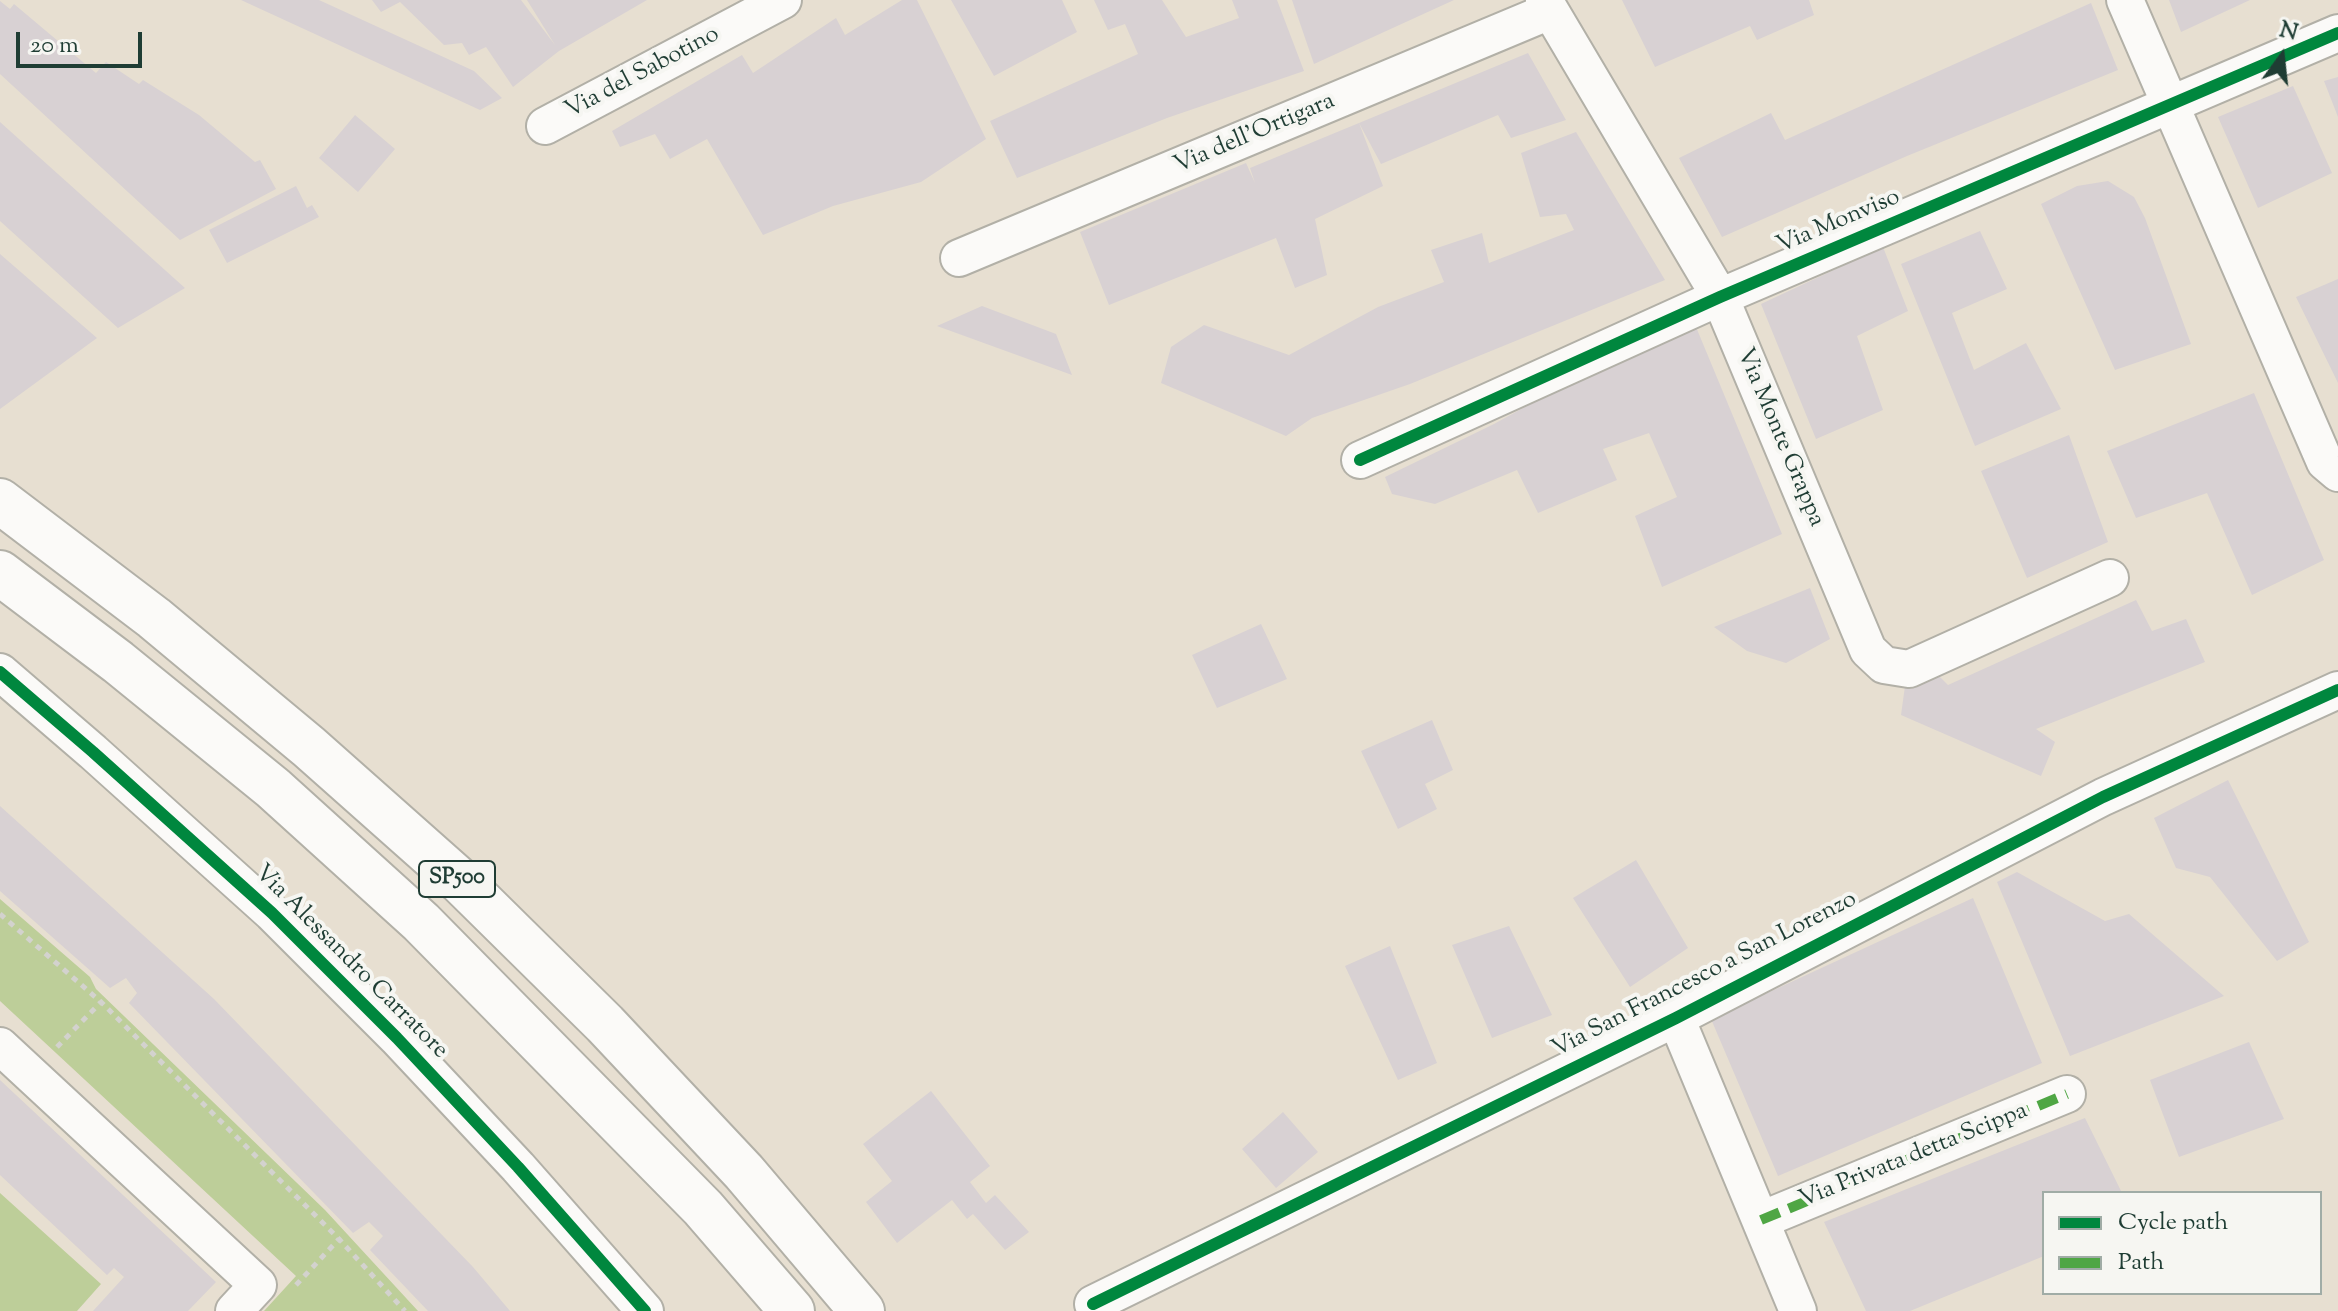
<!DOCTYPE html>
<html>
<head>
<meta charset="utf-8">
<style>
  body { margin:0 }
  #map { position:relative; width:2338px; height:1311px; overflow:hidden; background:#e7dfd1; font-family:"Sorts Mill Goudy",serif }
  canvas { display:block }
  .legend { position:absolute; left:2042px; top:1191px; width:280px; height:104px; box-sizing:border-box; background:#f6f6f2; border:2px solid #a0aca6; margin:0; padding:10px 14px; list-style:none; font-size:24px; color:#1f3d34 }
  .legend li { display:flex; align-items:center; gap:16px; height:40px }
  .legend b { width:40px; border:2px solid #a0aca6 }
  .north { position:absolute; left:2242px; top:16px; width:80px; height:80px; -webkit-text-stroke:6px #f6f6f2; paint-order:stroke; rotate:15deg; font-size:22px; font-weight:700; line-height:32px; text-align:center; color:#1f3d34 }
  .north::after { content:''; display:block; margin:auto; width:28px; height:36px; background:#1f3d34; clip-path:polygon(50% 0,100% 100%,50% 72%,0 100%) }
  .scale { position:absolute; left:16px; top:32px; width:126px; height:36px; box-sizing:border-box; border:4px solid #1f3d34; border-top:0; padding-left:10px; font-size:24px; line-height:28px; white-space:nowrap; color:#1f3d34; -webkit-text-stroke:6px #f6f6f2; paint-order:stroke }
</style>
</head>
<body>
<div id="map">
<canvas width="2338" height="1311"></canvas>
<ul class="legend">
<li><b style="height:10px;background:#00873e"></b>Cycle path</li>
<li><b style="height:10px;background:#4fa644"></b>Path</li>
</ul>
<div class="north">N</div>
<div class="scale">20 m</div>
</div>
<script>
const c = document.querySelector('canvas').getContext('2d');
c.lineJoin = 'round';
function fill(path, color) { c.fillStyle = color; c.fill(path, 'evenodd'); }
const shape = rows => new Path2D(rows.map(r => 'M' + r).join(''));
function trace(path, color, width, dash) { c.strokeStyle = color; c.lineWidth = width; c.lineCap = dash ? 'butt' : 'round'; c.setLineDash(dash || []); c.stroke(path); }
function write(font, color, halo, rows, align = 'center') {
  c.font = font + ' "Sorts Mill Goudy",serif'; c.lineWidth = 8; c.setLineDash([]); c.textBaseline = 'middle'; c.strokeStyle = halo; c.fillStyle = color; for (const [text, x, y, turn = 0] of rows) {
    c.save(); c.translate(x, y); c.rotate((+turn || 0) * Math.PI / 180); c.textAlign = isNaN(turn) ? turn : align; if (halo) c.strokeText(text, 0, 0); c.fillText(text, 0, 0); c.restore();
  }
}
fill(shape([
  [0,899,90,977,96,989,325,1210,418,1311,264,1311,296,1276,0,1001],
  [0,1193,101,1284,77,1311,0,1311]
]), '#bdce99');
fill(shape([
  [241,0,319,0,474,71,502,98,480,110],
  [372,0,521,0,555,45,527,0,647,0,559,51,513,87,486,47,469,55,462,43,444,45,400,2,381,12],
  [902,0,917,0,986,139,921,182,833,206,763,235,707,139,670,159,655,134,620,147,612,131,742,55,753,73,836,18,845,35],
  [951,0,1062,0,1077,32,994,76],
  [1094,0,1162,0,1186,37,1239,18,1232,0,1277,0,1304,71,1167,118,1017,178,990,121,1138,54,1125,24,1108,30],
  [1292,0,1454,0,1314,64],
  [1622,0,1809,0,1814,15,1757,40,1750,26,1655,67],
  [2169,0,2250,0,2181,32],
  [0,1,10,9,14,4,96,73,106,62,139,84,143,80,199,115,255,162,260,160,276,189,180,240,0,74],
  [2091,3,2118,70,1907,156,1722,237,1679,158,1771,113,1785,140],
  [1528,53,1566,120,1511,138,1498,115,1381,164,1359,123,1383,186,1315,219,1327,275,1295,288,1276,238,1109,305,1080,232,1246,163,1255,183,1250,168,1359,123],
  [2338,77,2338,117,2324,81],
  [2293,86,2332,173,2258,208,2218,117],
  [355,115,395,149,358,192,319,158],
  [0,122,185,288,118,328,0,221],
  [1576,132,1665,280,1410,384,1312,418,1286,436,1161,383,1171,347,1204,325,1289,355,1378,307,1444,282,1431,250,1482,233,1489,263,1574,230,1566,214,1540,217,1521,153],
  [2108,181,2134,197,2145,218,2191,344,2115,370,2041,204,2077,186],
  [296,186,307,208,312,205,319,217,227,263,209,230],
  [1980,231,2007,289,1952,313,1974,370,2026,343,2061,409,1975,446,1901,264],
  [1883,247,1908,311,1857,336,1883,410,1816,439,1761,304],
  [0,254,97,338,0,409],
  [2338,279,2338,383,2296,297],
  [982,306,1056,334,1072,375,937,326],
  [1696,327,1782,534,1662,587,1635,516,1677,497,1649,433,1603,449,1617,480,1538,513,1517,470,1435,504,1392,494,1385,477,1494,424,1572,381],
  [2254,393,2324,560,2252,595,2207,493,2136,518,2107,451],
  [2069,435,2108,542,2027,578,1981,471],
  [1810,588,1830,639,1786,663,1747,651,1714,627],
  [2136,600,2152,631,2186,619,2205,662,2036,729,2055,742,2041,776,1901,715,1905,686,1937,674,1948,685],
  [1261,624,1287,679,1217,708,1192,655],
  [1432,720,1453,770,1425,784,1437,809,1398,829,1361,751],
  [2228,780,2309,942,2277,961,2210,877,2176,868,2154,818],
  [0,806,214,999,473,1267,510,1311,428,1311,370,1250,383,1236,369,1222,353,1233,129,1003,137,993,126,978,110,988,0,891],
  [1636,860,1688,948,1630,987,1573,898],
  [2017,872,2105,921,2129,914,2224,996,2070,1056,1997,882],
  [1973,898,2042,1063,1778,1176,1711,1019],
  [1509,926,1552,1015,1492,1038,1452,945],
  [1390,946,1437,1063,1398,1080,1345,966],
  [2249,1042,2284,1119,2179,1157,2150,1080],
  [0,1080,216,1282,188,1311,93,1311,124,1277,114,1268,107,1275,0,1175],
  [931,1091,990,1166,970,1182,986,1203,995,1195,1029,1232,1005,1250,973,1214,967,1219,952,1200,897,1243,866,1202,892,1181,863,1144],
  [1283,1112,1318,1152,1276,1188,1242,1149],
  [2085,1118,2122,1193,2044,1193,2044,1256,1910,1311,1866,1311,1824,1222]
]), '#d8d1d3');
const street = shape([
  [1544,0,1720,297,1868,650,1884,665,1909,669,2110,578],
  [2125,0,2325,462,2338,473],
  [545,126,783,0],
  [959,258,1550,11],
  [1360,460,1720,297,2338,33],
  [0,672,93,752,272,913,397,1038,518,1167,645,1311],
  [1676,1018,1798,1311],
  [0,1046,258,1285,234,1311],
  [1761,1220,2067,1094],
  [1093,1304,1676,1018,2103,797,2338,690]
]);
const highway = shape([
  [0,501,154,618,309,747,460,881,605,1024,744,1172,862,1311],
  [0,573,118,662,273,788,421,922,703,1208,792,1311]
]);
trace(street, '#b2b0a7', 40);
trace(highway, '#b2b0a7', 48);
trace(shape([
  [0,914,101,1002,339,1239,405,1311],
  [57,1047,101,1002],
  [296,1285,339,1239]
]), '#d3d2ce', 5, [6, 6]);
trace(street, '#fbfaf8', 36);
trace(highway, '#fbfaf8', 44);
trace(shape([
  [1761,1220,2067,1094]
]), '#4fa644', 10, [20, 10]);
trace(shape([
  [1360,460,1720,297,2338,33],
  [0,672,93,752,272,913,397,1038,518,1167,645,1311],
  [1093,1304,1676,1018,2103,797,2338,690]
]), '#00873e', 12);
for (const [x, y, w] of [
  [457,879,76]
]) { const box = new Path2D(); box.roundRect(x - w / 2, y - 18, w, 36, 6); c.fillStyle = '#f6f6f2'; c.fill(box); trace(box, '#1f3d34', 2); }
write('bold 22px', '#1f3d34', null, [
  ["SP500",457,879]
]);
write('24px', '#1f3d34', '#f6f6f2', [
  ["Via del Sabotino",643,74,-28],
  ["Via dell'Ortigara",1255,135,-23],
  ["Via Monviso",1839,223,-23],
  ["Via Monte Grappa",1779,438,67],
  ["Via Alessandro Carratore",350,963,45],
  ["Via San Francesco a San Lorenzo",1705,976,-27],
  ["Via Privata detta Scippa",1914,1157,-22]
]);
</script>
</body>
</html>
